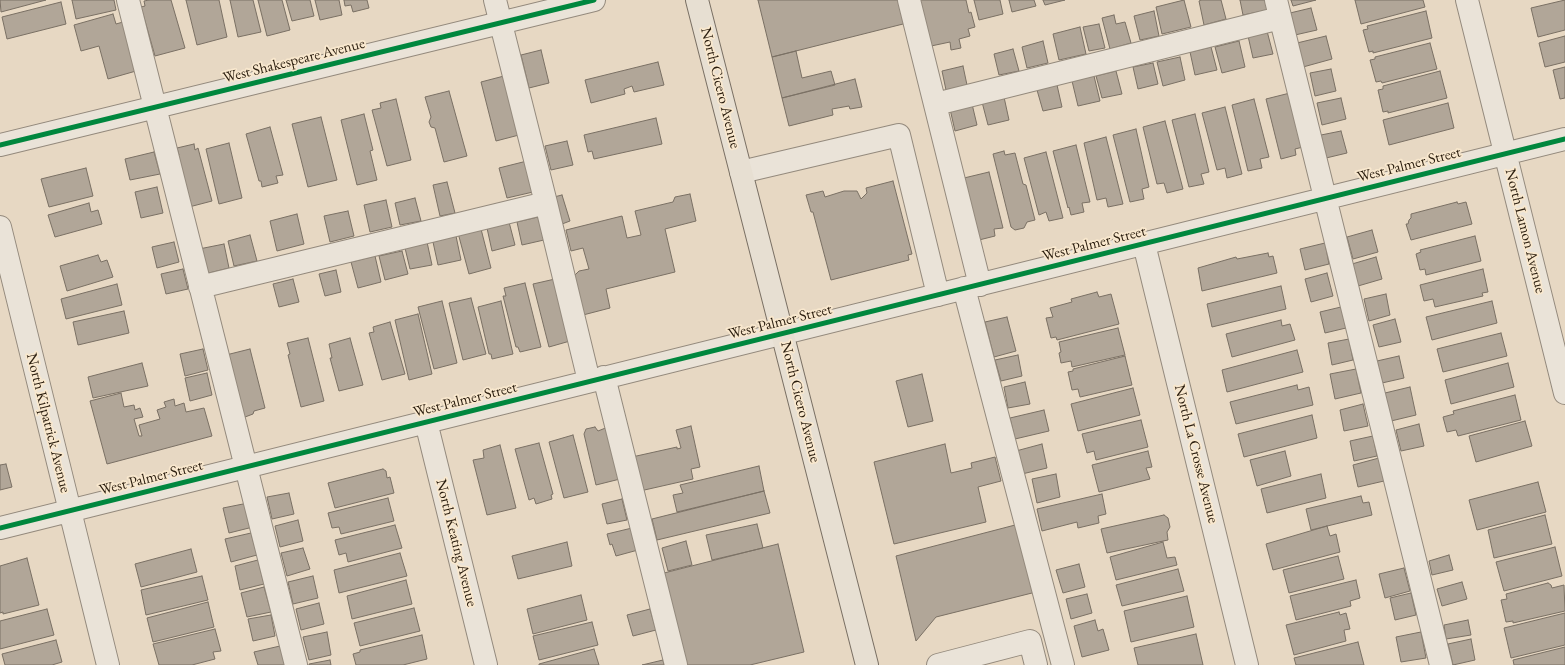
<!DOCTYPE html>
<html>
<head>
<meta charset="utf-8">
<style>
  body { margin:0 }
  canvas { display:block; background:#e7d8c3 }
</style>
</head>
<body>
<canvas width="1565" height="665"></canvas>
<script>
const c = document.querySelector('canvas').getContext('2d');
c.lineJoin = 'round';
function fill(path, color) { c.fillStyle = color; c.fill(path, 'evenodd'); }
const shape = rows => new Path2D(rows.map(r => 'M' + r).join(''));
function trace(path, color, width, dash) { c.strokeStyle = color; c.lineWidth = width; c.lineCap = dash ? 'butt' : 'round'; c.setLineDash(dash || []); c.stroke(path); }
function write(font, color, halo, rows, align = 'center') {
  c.font = font + ' "EB Garamond",serif'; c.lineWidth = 3.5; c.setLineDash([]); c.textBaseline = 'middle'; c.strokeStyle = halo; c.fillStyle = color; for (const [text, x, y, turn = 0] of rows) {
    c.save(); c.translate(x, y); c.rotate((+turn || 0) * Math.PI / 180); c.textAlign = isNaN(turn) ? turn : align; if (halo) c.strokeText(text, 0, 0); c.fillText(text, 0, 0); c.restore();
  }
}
const building = shape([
  [0,0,46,0,1,12,0,0],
  [72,0,114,0,116,10,76,19,72,0],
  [149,0,171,0,185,48,155,56,141,7,145,6,144,1,149,0],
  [186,0,219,0,227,37,197,45,186,0],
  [230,0,253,0,261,32,238,37,230,0],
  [258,0,282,0,290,30,267,36,258,0],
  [286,0,310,0,314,16,292,21,286,0],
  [315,0,339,0,342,15,320,20,315,0],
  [344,0,367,0,369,8,353,12,351,5,345,6,344,0],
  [758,0,901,0,907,23,772,57,758,0],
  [920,0,966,0,969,13,971,12,975,27,968,29,970,36,959,39,961,48,951,50,950,42,931,46,920,0],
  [974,0,1000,0,1003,14,979,20,974,0],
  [1009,0,1034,0,1036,6,1012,12,1009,0],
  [1043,0,1065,0,1045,5,1043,0],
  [1184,0,1191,27,1162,34,1156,7,1184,0],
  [1201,0,1221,0,1226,19,1204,25,1199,1,1201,0],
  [1240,0,1265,0,1268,10,1243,15,1240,0],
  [1291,0,1316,0,1293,6,1291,0],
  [1355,0,1423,0,1425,7,1361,24,1355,0],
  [1565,0,1565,30,1538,37,1531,8,1565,0],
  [61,2,66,24,7,39,2,17,61,2],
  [1311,8,1317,30,1295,35,1290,13,1311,8],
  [1154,11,1159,36,1140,40,1134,16,1154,11],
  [1426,11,1432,38,1373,53,1373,51,1369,52,1363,30,1368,29,1367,26,1426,11],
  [113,14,116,24,123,22,136,71,108,79,99,46,81,51,74,25,113,14],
  [1114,15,1116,24,1125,22,1131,43,1110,49,1102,18,1114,15],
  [1099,24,1105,48,1089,51,1083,27,1099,24],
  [1080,27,1086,54,1059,60,1053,34,1080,27],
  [1267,31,1273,54,1253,58,1248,36,1267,31],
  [1326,36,1332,59,1303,67,1297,43,1326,36],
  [1565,36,1565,62,1545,67,1539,43,1565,36],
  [1043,41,1048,63,1027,68,1022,47,1043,41],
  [1239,41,1245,67,1222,73,1215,47,1239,41],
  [1430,43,1437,69,1382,83,1381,81,1376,82,1370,60,1375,59,1375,57,1430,43],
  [1211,47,1217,70,1195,75,1190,52,1211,47],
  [1013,49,1019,71,999,75,994,54,1013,49],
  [541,50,549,83,529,88,521,55,541,50],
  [796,51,802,78,831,71,835,85,782,98,772,57,796,51],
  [1180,57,1185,80,1163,86,1157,62,1180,57],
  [658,62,664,85,634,92,632,86,624,89,625,94,591,103,585,80,658,62],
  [1153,63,1158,84,1138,89,1133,67,1153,63],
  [963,66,967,85,946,90,942,71,963,66],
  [1565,67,1565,98,1560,99,1553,70,1565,67],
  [1331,69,1336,91,1315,96,1310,73,1331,69],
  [1116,71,1122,94,1102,98,1096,76,1116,71],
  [1440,71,1447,98,1388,113,1388,111,1383,112,1378,90,1383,89,1383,86,1440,71],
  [504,76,519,135,496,141,481,82,504,76],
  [1094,76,1100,101,1078,106,1072,81,1094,76],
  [855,79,862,107,850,109,849,106,832,109,833,115,789,126,782,98,855,79],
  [1057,85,1062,107,1043,111,1037,90,1057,85],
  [449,91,467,156,444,162,435,128,431,127,429,122,431,117,425,97,449,91],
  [1290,93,1303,147,1295,149,1296,155,1281,159,1266,99,1290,93],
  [1004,97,1009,120,988,125,982,102,1004,97],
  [1341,98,1346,119,1322,125,1317,103,1341,98],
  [396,99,411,160,387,166,372,110,381,108,380,103,396,99],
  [1254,99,1269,157,1260,159,1262,168,1248,171,1232,105,1254,99],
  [1448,103,1454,128,1389,145,1383,120,1448,103],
  [972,104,977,125,955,131,950,109,972,104],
  [1225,107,1242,174,1227,178,1225,168,1217,170,1202,113,1225,107],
  [364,114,373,150,370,151,377,180,357,185,341,120,364,114],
  [1195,114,1209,172,1201,174,1204,184,1189,187,1172,120,1195,114],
  [321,117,337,180,308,187,292,124,321,117],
  [656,118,662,144,594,159,592,151,588,152,584,135,656,118],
  [1165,121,1183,189,1167,193,1164,183,1157,184,1143,127,1165,121],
  [270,127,283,175,276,176,278,183,262,187,261,181,259,181,246,134,270,127],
  [1136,129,1149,187,1142,189,1144,199,1130,202,1113,135,1136,129],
  [1341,131,1347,153,1326,158,1321,135,1341,131],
  [1106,137,1123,204,1108,207,1106,198,1097,200,1084,143,1106,137],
  [567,141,573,165,551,170,545,146,567,141],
  [229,143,242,198,219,204,206,149,229,143],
  [194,144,195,150,198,148,212,201,189,207,176,155,179,155,177,148,194,144],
  [1076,145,1090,202,1082,203,1084,212,1071,215,1069,207,1068,208,1053,151,1076,145],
  [1004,151,1005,155,1015,153,1023,184,1026,185,1035,220,1027,222,1024,228,1015,230,1011,227,993,154,1004,151],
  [154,152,160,174,130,180,125,159,154,152],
  [1046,152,1063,218,1049,221,1046,212,1039,215,1024,158,1046,152],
  [527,161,533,192,507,198,499,168,527,161],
  [86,168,93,196,49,207,41,179,86,168],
  [989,172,1003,228,994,229,995,236,979,240,964,178,989,172],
  [893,181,912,254,908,255,909,260,831,280,813,212,811,212,806,195,823,191,825,197,844,191,857,191,861,199,867,193,866,188,893,181],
  [447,182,455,213,440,216,433,185,447,182],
  [157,187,163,213,141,218,135,192,157,187],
  [690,194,696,221,665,229,675,272,606,289,610,308,583,315,574,276,579,271,589,269,583,248,571,251,566,230,622,216,627,238,641,235,635,211,673,202,675,197,690,194],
  [562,195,570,221,562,224,554,197,562,195],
  [415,198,421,221,400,225,395,203,415,198],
  [386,200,392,227,370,232,364,205,386,200],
  [1457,202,1458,204,1466,202,1472,224,1411,240,1406,224,1408,224,1409,220,1411,218,1411,214,1457,202],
  [89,203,91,212,98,210,102,224,55,237,48,215,89,203],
  [348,211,354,236,330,242,324,216,348,211],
  [297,214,304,244,277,251,270,221,297,214],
  [538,217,544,240,522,245,517,222,538,217],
  [509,222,515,245,492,251,487,228,509,222],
  [481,229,491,268,469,274,458,233,481,229],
  [1372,230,1378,252,1353,259,1347,237,1372,230],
  [250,235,257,261,234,266,228,241,250,235],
  [456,236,461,260,438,265,433,242,456,236],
  [1475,236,1481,261,1426,275,1425,269,1420,270,1416,254,1421,252,1420,250,1475,236],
  [174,242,179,262,157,268,152,247,174,242],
  [427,242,432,265,410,269,405,248,427,242],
  [1325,243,1329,264,1305,270,1300,249,1325,243],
  [224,244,229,268,205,274,199,249,224,244],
  [402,251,408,274,385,280,379,256,402,251],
  [1268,253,1269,257,1273,256,1277,273,1202,291,1198,268,1236,257,1237,259,1268,253],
  [98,255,101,262,107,260,113,277,67,291,60,266,98,255],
  [375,256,381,282,358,288,351,262,375,256],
  [1376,257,1382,279,1358,286,1352,264,1376,257],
  [183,269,188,289,166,294,161,274,183,269],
  [1483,269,1488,292,1482,293,1483,296,1435,307,1433,299,1424,301,1420,285,1483,269],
  [336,270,341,292,325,296,319,274,336,270],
  [1327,273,1333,296,1311,302,1305,279,1327,273],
  [293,279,299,302,279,307,273,284,293,279],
  [555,279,570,341,549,347,533,284,555,279],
  [525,283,541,347,520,352,518,347,516,347,503,296,506,296,504,288,525,283],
  [117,284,122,305,66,319,61,299,117,284],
  [1281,286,1286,309,1212,327,1207,304,1281,286],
  [1097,292,1099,297,1111,294,1119,324,1057,340,1056,337,1051,338,1046,318,1053,317,1050,308,1072,302,1071,299,1097,292],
  [1386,294,1390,315,1369,321,1364,299,1386,294],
  [471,298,486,354,463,360,449,303,471,298],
  [442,301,457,363,434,369,418,307,442,301],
  [501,301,513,354,492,359,491,354,489,354,478,307,501,301],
  [1492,301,1497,323,1432,340,1426,317,1492,301],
  [1341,307,1346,328,1325,333,1320,312,1341,307],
  [124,311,129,333,78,345,73,322,124,311],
  [418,314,432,374,409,380,395,320,418,314],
  [1007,317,1016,351,994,357,985,322,1007,317],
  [1395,319,1401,342,1379,347,1373,325,1395,319],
  [1281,320,1282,326,1290,324,1295,340,1232,357,1226,334,1281,320],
  [390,322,405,374,382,380,369,333,374,332,373,327,390,322],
  [1118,328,1125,355,1072,367,1071,361,1061,363,1059,353,1061,352,1059,342,1118,328],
  [1501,333,1507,356,1443,372,1437,349,1501,333],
  [308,338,324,401,301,407,288,355,290,354,287,343,308,338],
  [350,338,363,385,339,391,330,358,332,358,329,344,350,338],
  [1349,339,1353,360,1332,365,1328,343,1349,339],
  [203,349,208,370,185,376,180,354,203,349],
  [250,349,265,408,254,411,253,414,245,417,242,414,226,355,250,349],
  [1297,350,1303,372,1227,392,1222,370,1297,350],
  [1018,355,1022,376,1001,381,995,360,1018,355],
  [1125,356,1132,385,1080,397,1078,389,1072,390,1068,372,1073,371,1073,369,1125,356],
  [1399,356,1404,378,1382,383,1377,361,1399,356],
  [142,363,148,386,93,398,88,377,142,363],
  [1508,363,1514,387,1451,404,1445,380,1508,363],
  [1356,369,1361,393,1335,399,1330,374,1356,369],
  [207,373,212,395,190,401,185,378,207,373],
  [922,374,933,421,908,427,896,381,922,374],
  [1025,382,1030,404,1008,408,1004,387,1025,382],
  [1297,385,1298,390,1309,387,1313,405,1236,424,1230,402,1297,385],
  [1410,387,1416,415,1391,421,1385,393,1410,387],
  [1133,388,1140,415,1078,431,1071,404,1133,388],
  [121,393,124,407,134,405,135,410,140,408,143,417,134,419,139,436,142,436,139,425,160,419,157,410,166,407,164,402,174,399,175,406,184,403,186,412,204,408,212,436,107,464,90,401,121,393],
  [1515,395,1521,420,1458,436,1456,430,1447,432,1443,417,1454,414,1453,411,1515,395],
  [1363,404,1368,426,1344,431,1340,410,1363,404],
  [1044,410,1049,431,1015,439,1010,418,1044,410],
  [1312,415,1317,438,1244,457,1238,434,1312,415],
  [1141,420,1148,447,1096,460,1094,451,1087,453,1082,434,1141,420],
  [1525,421,1532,446,1476,462,1469,436,1525,421],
  [1419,424,1424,446,1401,451,1396,430,1419,424],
  [691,426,700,467,691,469,693,479,640,491,632,457,677,447,677,449,681,448,676,430,691,426],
  [595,427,598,431,608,427,620,479,596,485,584,434,586,429,595,427],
  [573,435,588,492,564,498,549,442,573,435],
  [1373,436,1377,456,1354,461,1350,441,1373,436],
  [539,443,553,494,551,495,552,499,536,504,534,498,529,500,515,449,539,443],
  [945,444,951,473,972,468,971,463,995,457,1001,481,978,487,986,522,894,544,874,462,945,444],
  [1042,444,1047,468,1022,474,1016,451,1042,444],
  [500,445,516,508,487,515,473,460,484,458,483,450,500,445],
  [1148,451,1152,467,1146,468,1150,479,1099,492,1092,465,1148,451],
  [1285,451,1291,476,1257,486,1250,460,1285,451],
  [1379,458,1384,481,1358,487,1353,465,1379,458],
  [6,464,12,487,0,490,0,465,6,464],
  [759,466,764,491,677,512,673,495,683,493,680,485,759,466],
  [383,469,386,471,387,478,390,477,394,493,335,508,328,483,383,469],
  [1056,474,1060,497,1037,503,1032,479,1056,474],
  [1321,474,1326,498,1267,513,1261,489,1321,474],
  [1538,482,1546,512,1477,530,1469,500,1538,482],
  [764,491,770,513,657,540,652,519,764,491],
  [289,493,294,514,272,519,267,497,289,493],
  [1102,494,1106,514,1098,516,1099,523,1078,528,1077,522,1042,531,1037,509,1102,494],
  [1361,496,1363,503,1369,502,1372,515,1311,530,1306,509,1361,496],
  [388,498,394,521,341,534,339,527,332,528,328,513,388,498],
  [622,499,627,520,607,524,602,504,622,499],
  [248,503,253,527,229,533,223,508,248,503],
  [1164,515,1168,518,1170,527,1167,532,1168,540,1107,553,1101,529,1164,515],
  [1545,515,1552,544,1494,558,1488,530,1545,515],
  [298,520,303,541,280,547,275,526,298,520],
  [757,524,763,548,712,560,706,535,757,524],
  [1019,524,1036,592,936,617,916,641,896,556,1019,524],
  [395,525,402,548,348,562,346,553,339,555,335,540,395,525],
  [1327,526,1330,536,1336,534,1340,552,1273,570,1266,544,1327,526],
  [632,528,638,550,616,556,612,544,610,545,607,534,632,528],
  [251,533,257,555,231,562,225,539,251,533],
  [686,541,692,565,668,571,662,548,686,541],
  [567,542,572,566,518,579,512,556,567,542],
  [1163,542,1167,558,1175,557,1177,565,1116,580,1110,557,1163,542],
  [778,544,804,652,750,665,687,665,664,573,778,544],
  [1555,547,1562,576,1504,591,1496,562,1555,547],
  [303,548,310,569,287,576,281,553,303,548],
  [191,549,197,572,141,587,135,564,191,549],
  [400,553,407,576,339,593,334,570,400,553],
  [1449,555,1453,570,1432,575,1429,561,1449,555],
  [1338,556,1344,579,1289,593,1283,570,1338,556],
  [27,558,39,605,3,614,3,612,0,613,0,566,27,558],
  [258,560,264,584,240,590,235,566,258,560],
  [1079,564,1085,587,1063,593,1056,570,1079,564],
  [1404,568,1410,591,1385,598,1379,574,1404,568],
  [1178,569,1184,591,1122,606,1116,585,1178,569],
  [202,576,208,600,146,615,141,590,202,576],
  [313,576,318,598,293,604,288,582,313,576],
  [406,580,412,604,352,619,347,596,406,580],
  [1356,580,1360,598,1350,601,1351,606,1296,620,1290,596,1356,580],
  [1462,582,1467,599,1442,606,1437,589,1462,582],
  [1548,583,1551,585,1552,588,1564,585,1565,611,1513,623,1513,621,1506,622,1501,600,1507,599,1506,594,1548,583],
  [264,587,271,612,247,617,241,593,264,587],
  [1411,593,1416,615,1395,620,1390,598,1411,593],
  [1087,594,1092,613,1071,619,1066,599,1087,594],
  [581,595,587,620,533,634,527,609,581,595],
  [1187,596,1194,627,1131,642,1124,611,1187,596],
  [208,602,214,627,153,642,147,618,208,602],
  [319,603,324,624,301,630,296,609,319,603],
  [414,608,420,631,360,646,354,623,414,608],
  [47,609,54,635,0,649,0,621,47,609],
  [650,609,656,630,633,636,627,615,650,609],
  [1339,612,1340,615,1346,613,1350,629,1344,630,1346,641,1294,655,1286,625,1339,612],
  [1565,613,1565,645,1511,658,1504,628,1565,613],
  [271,615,275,636,253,641,248,619,271,615],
  [1095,620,1098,631,1103,629,1109,650,1082,657,1074,626,1095,620],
  [1468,620,1471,635,1446,639,1444,625,1468,620],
  [592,622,598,645,539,660,533,636,592,622],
  [215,629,221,651,213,652,215,659,192,665,159,665,153,644,215,629],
  [327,632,331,655,309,660,303,637,327,632],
  [1421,632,1426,658,1401,662,1396,637,1421,632],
  [1196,634,1203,665,1138,665,1134,648,1196,634],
  [422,635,427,659,403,665,356,665,353,654,360,652,360,650,422,635],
  [1471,639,1475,660,1453,665,1448,644,1471,639],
  [56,640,62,662,52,665,5,665,2,654,56,640],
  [1358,642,1364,665,1296,665,1294,658,1358,642],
  [280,646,285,665,258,665,254,652,280,646],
  [1565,647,1565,665,1514,665,1513,660,1565,647],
  [594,649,599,665,539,665,539,664,594,649],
  [330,660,331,665,309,665,309,664,330,660],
  [663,660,664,665,642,665,663,660]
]);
fill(building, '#b1a698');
trace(building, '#7a7064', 1);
const minor = shape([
  [128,0,296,665],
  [495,0,546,203,589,381],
  [909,0,980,285],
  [1276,0,1441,665],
  [1467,0,1565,393],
  [936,104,1280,18],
  [0,145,594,0],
  [741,172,899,135,938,295],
  [0,227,108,665],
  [1144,244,1247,665],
  [200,287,546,203],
  [964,288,1063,665],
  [604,377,676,665],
  [426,422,486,665],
  [0,528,1565,139],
  [938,665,1030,641,1036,665]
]);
const major = shape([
  [697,0,867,665]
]);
trace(minor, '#948a7d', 24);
trace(major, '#7a7064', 24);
trace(minor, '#eae3d8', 22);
trace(major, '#e7dfd2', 22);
trace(shape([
  [0,145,594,0],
  [0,528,1565,139]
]), '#00873e', 5);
write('15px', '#291c0d', '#f9e8ce', [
  ["West Shakespeare Avenue",294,61,-14],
  ["North Cicero Avenue",720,88,76],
  ["West Palmer Street",1409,165,-14],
  ["North Lamon Avenue",1525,231,76],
  ["West Palmer Street",1094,244,-14],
  ["West Palmer Street",780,322,-14],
  ["West Palmer Street",465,400,-14],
  ["North Cicero Avenue",800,402,76],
  ["North Kilpatrick Avenue",48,423,76],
  ["North La Crosse Avenue",1196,454,76],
  ["West Palmer Street",151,478,-14],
  ["North Keating Avenue",456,543,76]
]);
</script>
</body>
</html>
